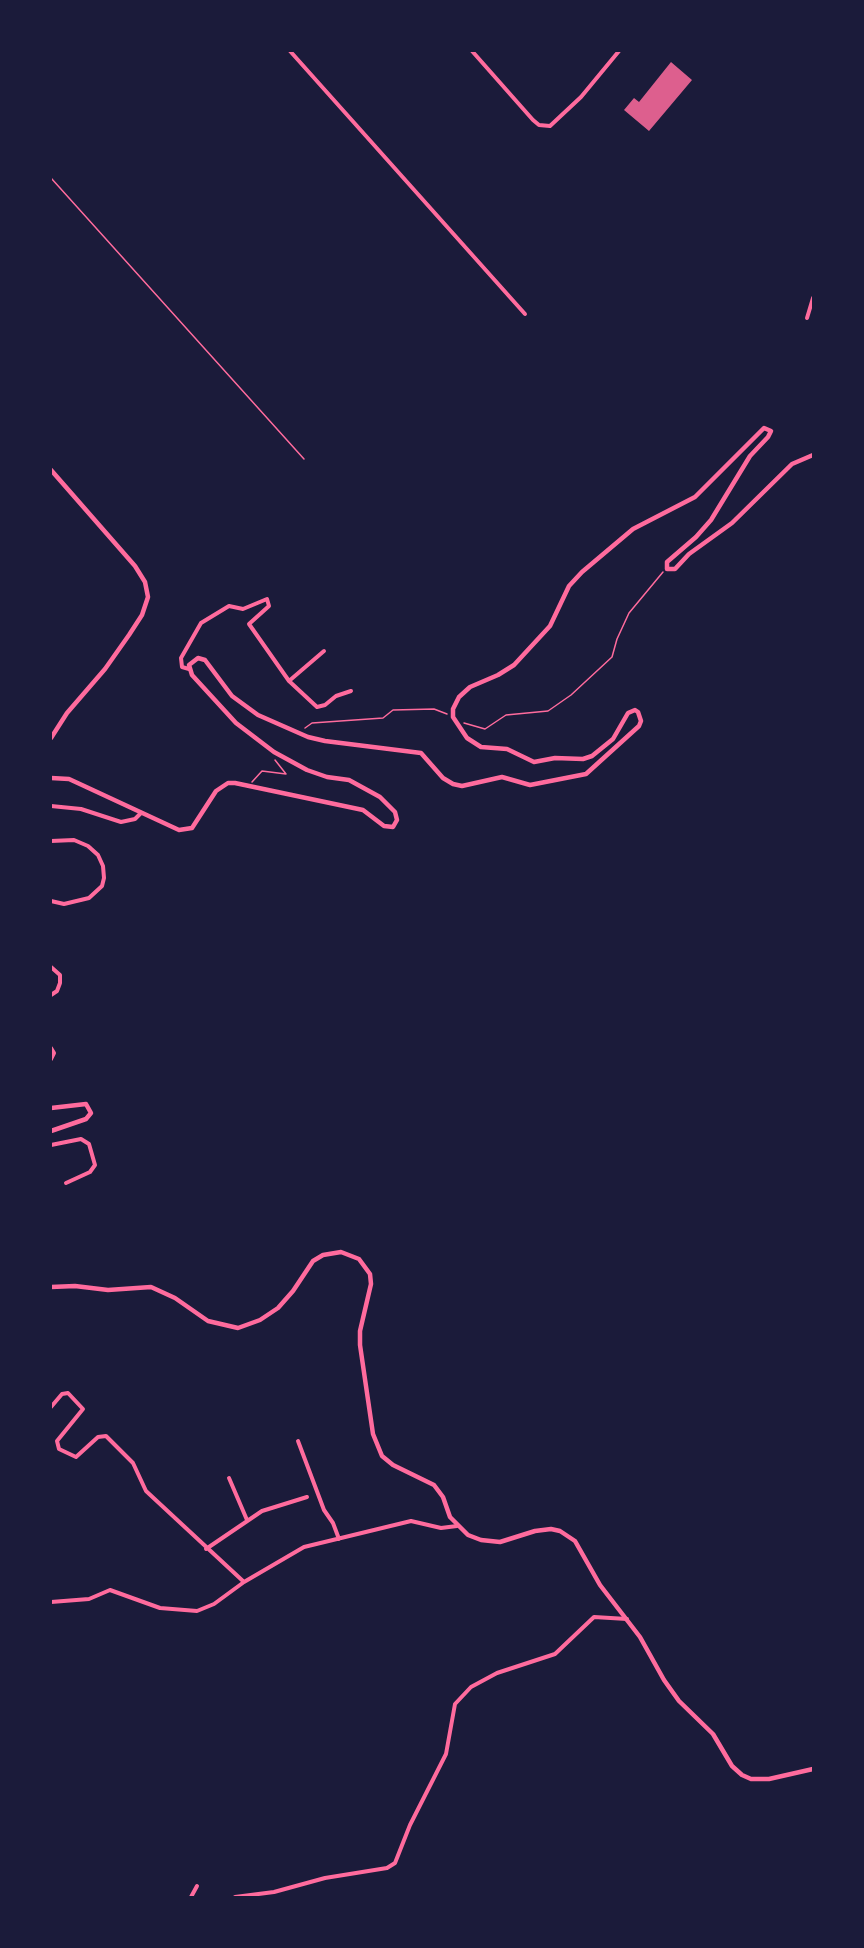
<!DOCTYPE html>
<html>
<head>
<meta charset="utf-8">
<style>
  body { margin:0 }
  #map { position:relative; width:864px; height:1948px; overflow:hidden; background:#1b1b3a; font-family:"Fira Sans",sans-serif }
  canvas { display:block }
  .frame { position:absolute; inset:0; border:52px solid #1b1b3a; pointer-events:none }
</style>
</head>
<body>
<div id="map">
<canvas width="864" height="1948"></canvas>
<div class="frame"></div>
</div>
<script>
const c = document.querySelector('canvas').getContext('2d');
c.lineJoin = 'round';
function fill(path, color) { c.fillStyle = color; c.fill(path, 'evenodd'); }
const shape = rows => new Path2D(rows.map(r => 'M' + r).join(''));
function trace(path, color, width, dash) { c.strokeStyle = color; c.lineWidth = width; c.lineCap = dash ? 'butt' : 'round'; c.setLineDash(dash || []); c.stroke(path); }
fill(shape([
  [671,62,692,80,649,131,624,110,634,98,639,102]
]), '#dd5f8e');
trace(shape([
  [464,723,485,729,506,715,548,711,571,695,612,657,617,639,629,613,663,572],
  [305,728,312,723,383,718,393,710,434,709,447,714],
  [252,782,262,771,286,774,275,760]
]), '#ff6b9d', 1.5);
trace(shape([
  [51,178,304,459]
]), '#ff6b9d', 1.5);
trace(shape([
  [290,51,525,314],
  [472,51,533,120,539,125,550,126,581,97,619,51],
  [807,318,813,298],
  [189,669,182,667,181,658,201,623,229,606,243,609,267,599,269,606,249,624,289,681,317,707,325,705,336,696,351,691],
  [289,681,324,651],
  [51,806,81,809,121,822,135,819,141,813],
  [51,841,74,840,88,846,98,855,103,866,104,878,102,886,89,898,64,904,51,901],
  [51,967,60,975,60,983,57,991,51,995],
  [51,1048,54,1053,51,1059],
  [51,1145,81,1139,89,1144,95,1165,90,1172,66,1183],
  [51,1407,62,1394,68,1393,83,1409,57,1441,59,1449,76,1457,98,1437,106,1436,133,1463,146,1491,244,1582],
  [298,1441,324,1510,333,1523,339,1539],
  [229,1478,247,1520],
  [206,1549,262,1511,307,1497],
  [51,1602,89,1599,110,1590,160,1608,197,1611,214,1604,244,1582,304,1547,411,1521,441,1528,457,1526],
  [191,1897,197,1886],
  [235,1897,274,1892,325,1878,387,1868,395,1863,410,1825,446,1754,455,1704,471,1687,497,1673,555,1654,594,1617,627,1619]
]), '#ff6b9d', 4);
trace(shape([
  [51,470,135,566,145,582,148,597,142,615,129,635,105,669,67,713,51,738],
  [51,778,69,779,82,785,179,830,192,828,216,791,228,783,235,783,363,810,384,826,393,827,397,820,395,812,380,797,349,780,327,777,307,770,274,752,236,723,192,675,189,665,198,658,205,660,232,696,258,715,308,737,325,741,421,753,443,778,453,784,462,786,502,777,530,785,586,774,639,726,641,721,638,712,635,710,628,713,613,739,592,756,583,759,555,758,534,762,507,749,481,747,467,738,453,717,453,709,459,697,470,687,498,675,514,665,550,626,569,586,582,572,633,529,695,497,764,428,771,431,768,437,750,456,711,520,696,537,667,562,667,569,675,569,689,554,732,523,792,464,813,455],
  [51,1108,86,1104,91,1113,86,1119,51,1131],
  [51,1287,75,1286,108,1290,151,1287,175,1298,208,1321,238,1328,260,1320,278,1308,293,1291,313,1261,323,1255,341,1252,359,1259,370,1274,371,1284,360,1331,360,1345,373,1434,382,1456,393,1465,434,1485,443,1497,450,1517,468,1535,481,1540,500,1542,535,1531,551,1529,560,1531,575,1541,600,1585,640,1637,664,1680,679,1701,713,1734,732,1766,742,1775,751,1779,769,1779,813,1769]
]), '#ff6b9d', 4.5);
</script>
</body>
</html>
